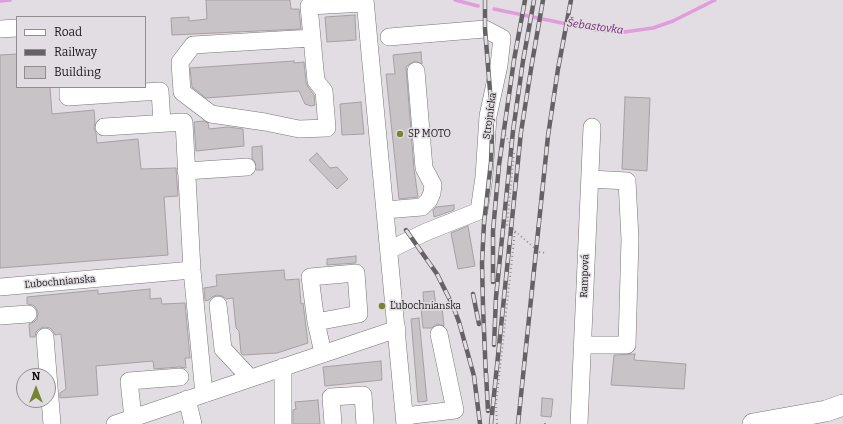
<!DOCTYPE html>
<html>
<head>
<meta charset="utf-8">
<style>
  body { margin:0 }
  #map { position:relative; width:843px; height:424px; overflow:hidden; background:#e2dde2; font-family:Bitter,serif }
  canvas { display:block }
  .legend { position:absolute; left:16px; top:16px; width:130px; height:72px; box-sizing:border-box; background:#e2dde2; border:1px solid #918d91; margin:0; padding:5px 7px; list-style:none; font-size:12px; color:#171617 }
  .legend li { display:flex; align-items:center; gap:8px; height:20px }
  .legend b { width:20px; border:1px solid #918d91 }
  .north { position:absolute; left:16px; top:368px; width:40px; height:40px; box-sizing:border-box; background:#e2dde2; border:1px solid #918d91; border-radius:50%; rotate:0deg; font-size:11px; font-weight:700; line-height:16px; text-align:center; color:#171617 }
  .north::after { content:''; display:block; margin:auto; width:14px; height:18px; background:#778533; clip-path:polygon(50% 0,100% 100%,50% 72%,0 100%) }
</style>
</head>
<body>
<div id="map">
<canvas width="843" height="424"></canvas>
<ul class="legend">
<li><b style="height:5px;background:#fff"></b>Road</li>
<li><b style="height:5px;background:#646264"></b>Railway</li>
<li><b style="height:11px;background:#c8c3c7"></b>Building</li>
</ul>
<div class="north">N</div>
</div>
<script>
const c = document.querySelector('canvas').getContext('2d');
c.lineJoin = 'round';
const shape = rows => new Path2D(rows.map(r => 'M' + r).join(''));
function trace(path, color, width, dash) { c.strokeStyle = color; c.lineWidth = width; c.lineCap = dash ? 'butt' : 'round'; c.setLineDash(dash || []); c.stroke(path); }
function fill(path, color) { c.fillStyle = color; c.fill(path, 'evenodd'); }
function write(font, color, halo, rows, align = 'center') {
  c.font = font + ' Bitter,serif'; c.lineWidth = 3; c.setLineDash([]); c.textBaseline = 'middle'; c.strokeStyle = halo; c.fillStyle = color; for (const [text, x, y, turn = 0] of rows) {
    c.save(); c.translate(x, y); c.rotate((+turn || 0) * Math.PI / 180); c.textAlign = isNaN(turn) ? turn : align; if (halo) c.strokeText(text, 0, 0); c.fillText(text, 0, 0); c.restore();
  }
}
trace(shape([
  [455,0,478,6],
  [0,1,10,0],
  [494,9,596,30,624,32,653,28,673,21,715,0]
]), '#e19cdd', 3.5);
const building = shape([
  [206,0,290,0,291,9,299,9,301,29,172,35,171,18,189,17,189,21,207,19,206,0],
  [355,15,356,40,327,42,325,17,355,15],
  [421,52,422,64,415,61,411,63,406,67,414,169,418,197,399,199,386,74,395,74,393,55,421,52],
  [17,54,17,87,50,87,52,114,94,110,95,122,94,128,96,133,97,143,138,139,141,169,176,168,178,196,164,197,168,255,0,268,0,55,17,54],
  [294,61,294,63,304,62,306,82,308,87,314,95,315,105,311,106,305,104,299,91,206,98,192,87,190,68,294,61],
  [625,97,650,98,647,171,622,169,625,97],
  [361,102,364,134,342,135,340,104,361,102],
  [204,121,208,123,209,129,228,127,243,129,244,146,196,151,194,122,204,121],
  [262,146,263,170,256,170,255,162,252,159,252,147,262,146],
  [317,153,330,168,337,167,348,179,337,189,309,160,317,153],
  [454,205,454,210,434,217,433,210,436,207,454,205],
  [468,226,475,266,458,269,451,233,468,226],
  [356,256,356,263,327,265,327,259,356,256],
  [284,270,285,280,299,279,301,304,303,303,308,343,277,353,243,355,241,353,239,331,236,328,233,298,226,299,222,296,217,295,212,297,209,300,205,301,204,288,217,286,216,275,284,270],
  [150,289,150,299,161,298,162,304,185,303,190,358,185,358,186,368,179,367,154,369,153,361,96,366,98,395,60,398,60,393,66,389,61,334,55,335,53,331,50,328,44,327,39,329,36,332,35,337,30,337,29,324,34,322,37,319,38,313,36,308,33,305,27,304,27,297,98,290,98,294,150,289],
  [434,291,436,307,442,307,444,326,437,324,432,328,423,328,421,309,424,308,423,292,434,291],
  [419,318,427,401,418,402,411,319,419,318],
  [635,354,634,360,686,364,684,389,611,385,614,355,635,354],
  [381,361,382,380,325,386,323,367,381,361],
  [542,398,553,399,551,417,541,416,542,398],
  [318,400,320,424,293,424,293,410,296,409,295,402,318,400]
]);
fill(building, '#c8c3c7');
trace(building, '#a4a0a4', 1);
const minor = shape([
  [365,0,405,424],
  [0,29,17,28],
  [312,38,316,81,324,91,327,128,299,129,265,122,211,114,182,92,180,62,193,45,312,38,309,6,365,3],
  [68,87,68,97,160,91,162,123],
  [104,127,184,122,192,270,204,394],
  [186,171,247,167],
  [385,210,422,207,429,200,432,193,433,185,424,168,416,71],
  [389,250,426,232,479,211,484,177,488,116,499,65,502,38,485,29,389,37],
  [0,287,192,270],
  [218,305,223,349,250,378],
  [0,316,28,314],
  [316,322,359,314,356,273,310,277,316,322,323,353],
  [45,337,52,424],
  [582,345,627,345,630,239,627,181,590,179],
  [187,399,193,424],
  [405,416,455,410,439,334],
  [133,418,129,381,180,377],
  [115,424,397,329],
  [283,424,283,367],
  [333,424,331,397,363,395,365,424],
  [579,424,592,127]
]);
const major = shape([
  [753,424,826,411,843,405]
]);
trace(minor, '#787478', 18);
trace(major, '#787478', 22);
trace(shape([
  [515,231,539,252,547,253],
  [497,424,496,405,515,231,507,226,514,152,507,138,501,129],
  [545,424,545,420]
]), '#928e92', 2, [1, 3]);
trace(minor, '#fff', 17);
trace(major, '#fff', 21);
const rail = shape([
  [485,0,485,29,491,103,492,136,491,162,484,223,482,263,483,307,486,378],
  [406,230,437,274,453,306,459,322,474,376,480,424],
  [493,282,493,231,499,165,514,60,525,0],
  [473,294,479,324],
  [494,345,496,297,513,131,523,61,534,0],
  [486,373,488,411],
  [491,424,521,132,532,63,543,0],
  [518,424,548,136,558,69,571,0]
]);
trace(rail, '#646264', 4.5);
trace(rail, '#e2dde2', 3, [9]);
for (const [x, y, r, color] of [
  [400,134,4,"#778533"],
  [382,306,4,"#778533"]
]) { const dot = new Path2D(); dot.arc(x, y, r, 0, 2 * Math.PI); c.fillStyle = color; c.fill(dot); trace(dot, '#e2dde2', 1.5); }
write('10px', '#171617', '#e2dde2', [
  ["Strojnícka",490,116,-82],
  ["Rampová",585,276,-88],
  ["Ľubochnianska",60,282,-5]
]);
write('10px', '#171617', '#e2dde2', [
  ["SP MOTO",408,134],
  ["Ľubochnianska",390,306]
], 'left');
write('italic 11px', '#752674', '#e2dde2', [
  ["Šebastovka",595,27,8]
]);
</script>
</body>
</html>
